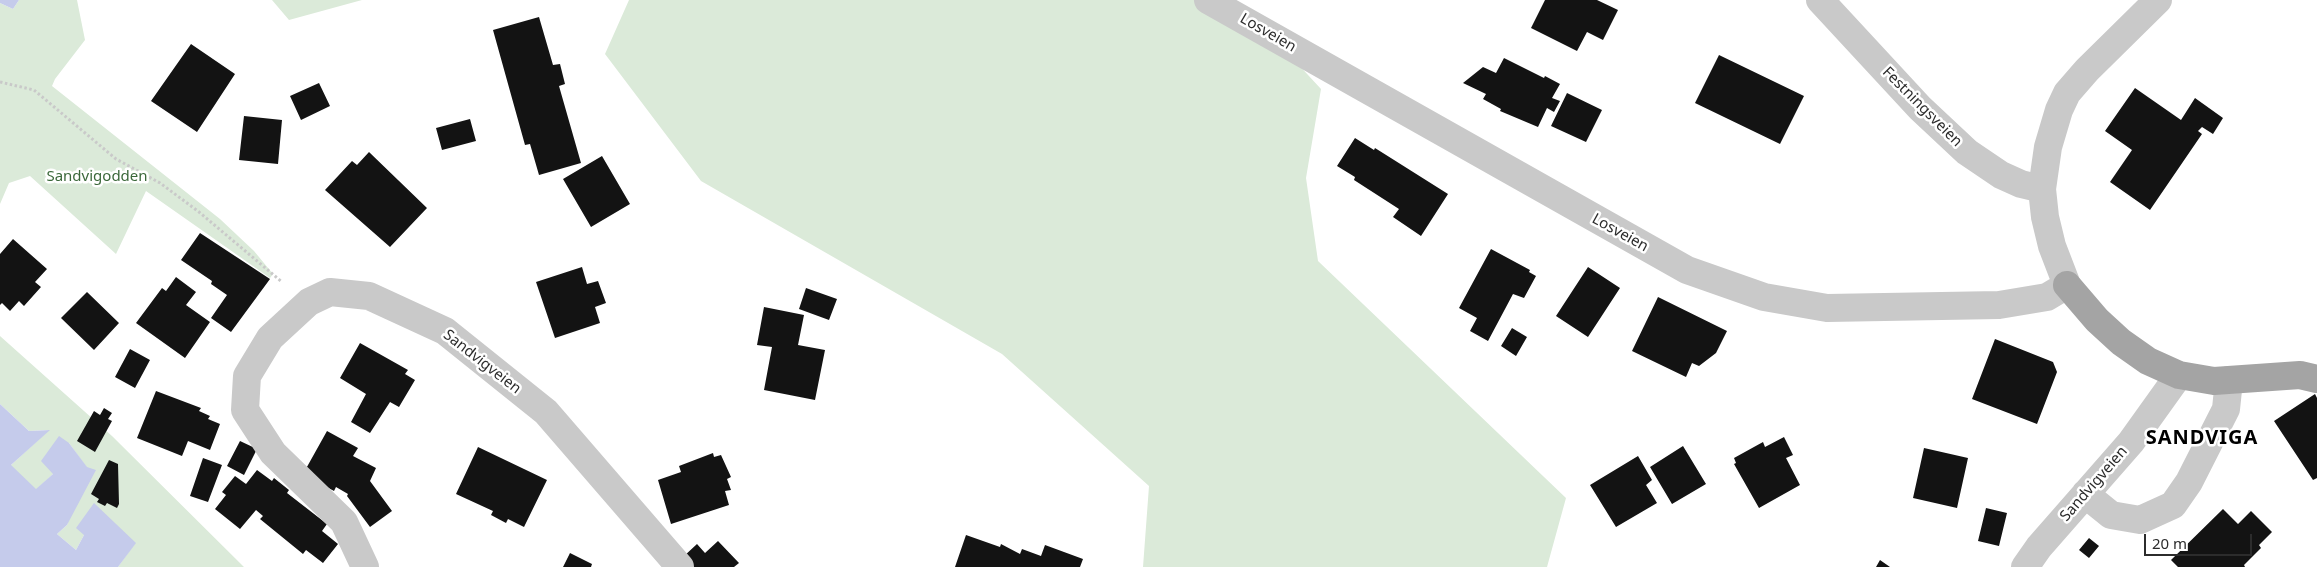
<!DOCTYPE html>
<html>
<head>
<meta charset="utf-8">
<style>
  body { margin:0 }
  #map { position:relative; width:2317px; height:567px; overflow:hidden; background:#fff; font-family:"Noto Sans",sans-serif }
  canvas { display:block }
  .scale { position:absolute; left:2144px; top:534px; width:108px; height:22px; box-sizing:border-box; border:2px solid #2c2c2c; border-top:0; padding-left:6px; font-size:15px; line-height:18px; white-space:nowrap; color:#2c2c2c; -webkit-text-stroke:4px #fff; paint-order:stroke }
</style>
</head>
<body>
<div id="map">
<canvas width="2317" height="567"></canvas>
<div class="scale">20 m</div>
</div>
<script>
const c = document.querySelector('canvas').getContext('2d');
c.lineJoin = 'round';
function fill(path, color) { c.fillStyle = color; c.fill(path, 'evenodd'); }
const shape = rows => new Path2D(rows.map(r => 'M' + r).join(''));
function trace(path, color, width, dash) { c.strokeStyle = color; c.lineWidth = width; c.lineCap = dash ? 'butt' : 'round'; c.setLineDash(dash || []); c.stroke(path); }
function write(font, color, halo, rows, align = 'center') {
  c.font = font + ' "Noto Sans",sans-serif'; c.lineWidth = 5; c.setLineDash([]); c.textBaseline = 'middle'; c.strokeStyle = halo; c.fillStyle = color; for (const [text, x, y, turn = 0] of rows) {
    c.save(); c.translate(x, y); c.rotate((+turn || 0) * Math.PI / 180); c.textAlign = isNaN(turn) ? turn : align; if (halo) c.strokeText(text, 0, 0); c.fillText(text, 0, 0); c.restore();
  }
}
fill(shape([
  [19,0,77,0,85,40,55,79,52,86,220,219,254,251,273,274,270,278,146,191,116,254,30,176,9,183,0,204,0,3,13,9],
  [272,0,362,0,289,20],
  [629,0,1203,0,1258,21,1321,89,1306,178,1318,261,1566,498,1547,567,1143,567,1149,486,1002,354,701,181,605,54],
  [0,336,112,436,244,567,118,567,135,543,84,535,76,550,57,534,67,525,87,468,69,443,53,474,36,490,10,466,49,430,29,431,0,404]
]), '#dbead9');
fill(shape([
  [0,0,19,0,13,9,0,3],
  [0,404,29,431,50,430,11,465,36,489,53,474,41,461,59,436,69,443,87,467,96,470,67,525,57,534,76,550,84,535,76,528,94,503,136,543,118,567,0,567]
]), '#c5cbeb');
fill(shape([
  [1545,0,1597,0,1618,10,1603,40,1587,32,1577,51,1531,28],
  [539,17,553,65,560,64,565,84,559,86,581,163,539,175,530,144,525,145,493,30],
  [191,44,235,74,197,132,151,101],
  [1719,55,1804,96,1780,144,1695,103],
  [1504,58,1544,78,1545,76,1560,84,1552,98,1560,101,1554,112,1547,108,1538,127,1500,111,1501,109,1483,99,1486,94,1463,83,1483,67,1496,73],
  [319,83,330,106,301,120,290,96],
  [2135,88,2181,120,2195,98,2223,118,2213,134,2202,127,2198,131,2202,134,2150,210,2110,182,2132,150,2105,131],
  [1567,93,1602,110,1586,142,1551,126],
  [244,116,282,120,278,164,239,160],
  [470,119,476,141,442,150,436,128],
  [1355,138,1374,150,1375,148,1448,194,1421,236,1393,217,1399,209,1354,180,1355,177,1337,166],
  [369,152,427,208,390,247,325,190,352,161,357,165],
  [602,156,630,204,591,227,563,179],
  [200,233,270,279,231,332,211,318,227,295,211,284,212,281,181,260],
  [13,239,47,269,35,282,41,287,24,306,19,301,10,311,2,303,0,305,0,254],
  [1491,249,1530,270,1529,272,1536,276,1524,298,1513,294,1488,341,1470,331,1477,318,1459,308],
  [582,267,587,284,598,281,606,303,595,307,600,323,555,338,536,282],
  [1588,267,1620,288,1588,337,1556,316],
  [176,277,196,292,186,305,210,322,185,358,136,323,162,288,166,291],
  [806,288,837,299,829,320,799,309],
  [87,292,119,323,94,350,61,318],
  [1658,297,1727,331,1716,353,1699,366,1692,363,1686,377,1632,351],
  [764,307,804,315,798,345,825,350,815,400,764,390,772,347,757,345],
  [1512,328,1527,337,1516,356,1501,346],
  [1995,339,2053,362,2057,372,2037,424,1972,399],
  [360,343,408,370,405,374,415,380,399,407,390,402,370,433,351,422,366,394,340,378],
  [130,349,150,360,135,388,115,377],
  [156,391,201,408,199,411,210,416,208,419,220,424,210,450,188,441,182,456,137,438],
  [2315,394,2317,398,2317,478,2313,480,2274,421],
  [104,408,112,413,108,419,112,421,95,452,77,441,94,411,100,415],
  [327,431,358,448,353,456,376,468,370,481,392,511,370,527,347,496,348,494,336,487,334,491,303,474],
  [1784,437,1793,455,1786,458,1800,485,1759,508,1734,464,1736,463,1734,458,1763,442,1765,447],
  [240,441,257,449,244,475,227,466],
  [1683,446,1706,484,1672,504,1650,467],
  [478,447,547,480,524,527,508,519,506,523,491,515,493,511,456,494],
  [1924,448,1968,458,1957,508,1913,498],
  [713,453,714,457,721,455,731,477,727,479,731,490,725,491,729,505,671,524,658,480,681,472,679,466],
  [1638,456,1652,480,1646,485,1657,503,1616,527,1590,485],
  [203,458,222,465,208,502,190,496],
  [109,460,118,464,119,504,117,508,107,503,105,506,97,502,99,499,91,494],
  [257,470,272,481,274,478,289,490,287,493,327,524,322,531,338,544,323,563,306,550,303,554,260,519,263,516,256,510,240,529,215,509,226,495,222,492,235,476,246,484],
  [1986,508,2007,513,1999,546,1978,541],
  [2223,509,2238,524,2251,511,2272,532,2259,545,2261,548,2244,565,2245,567,2178,567,2171,560],
  [966,535,1000,547,1001,544,1020,554,1022,549,1041,556,1045,545,1083,559,1080,567,955,567],
  [2089,538,2099,546,2089,558,2079,550],
  [718,541,739,563,734,567,692,567,683,557,697,544,705,553],
  [570,553,592,564,591,567,563,567],
  [1880,560,1890,567,1876,567]
]), '#131313');
trace(shape([
  [0,82,34,90,116,159,160,183,199,212,282,282]
]), '#c9c9c9', 3, [2.5, 2.5]);
trace(shape([
  [1208,0,1687,270,1764,297,1827,308,1999,305,2047,297,2067,285,2052,246,2045,217,2042,189,2048,147,2059,110,2067,93,2087,70,2158,0],
  [1820,0,1920,108,1967,152,2001,175,2021,184,2042,189],
  [2085,494,2111,515,2140,520,2173,505,2189,482,2226,409,2229,380],
  [365,567,344,522,273,453,245,410,247,376,270,338,309,302,330,292,369,296,445,331,546,412,680,567],
  [2025,567,2039,547,2131,442,2179,375]
]), '#c9c9c9', 28);
trace(shape([
  [2067,285,2097,320,2121,342,2148,361,2179,375,2214,381,2300,375,2317,379]
]), '#a4a4a4', 28);
write('15px', '#2c2c2c', '#fff', [
  ["Losveien",1268,33,30],
  ["Festningsveien",1922,107,45],
  ["Losveien",1620,233,29],
  ["Sandvigveien",482,362,38],
  ["Sandvigveien",2094,484,-49]
]);
write('15px', '#3b683a', '#fff', [
  ["Sandvigodden",97,177]
]);
c.letterSpacing = '1px';
write('bold 20px', '#000', '#fff', [
  ["SANDVIGA",2202,438]
]);
c.letterSpacing = '0px';
</script>
</body>
</html>
